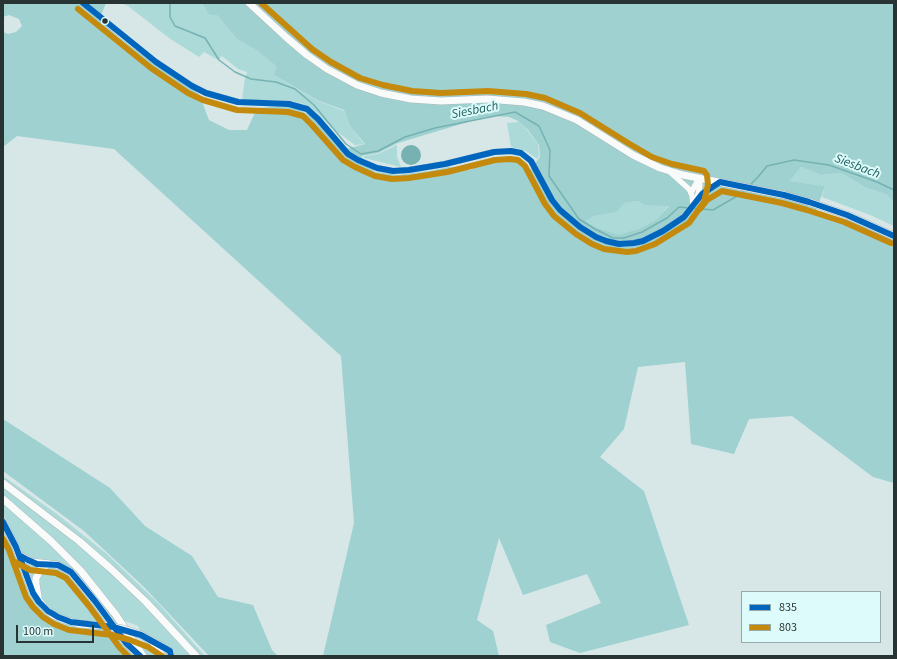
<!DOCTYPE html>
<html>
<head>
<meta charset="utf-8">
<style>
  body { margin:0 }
  #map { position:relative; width:897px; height:659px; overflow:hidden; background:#d7e7e7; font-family:"Source Sans 3",sans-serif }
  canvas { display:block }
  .frame { position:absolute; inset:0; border:4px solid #283434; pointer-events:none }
  .legend { position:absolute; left:741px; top:591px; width:140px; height:52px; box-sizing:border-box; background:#ddfbfa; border:1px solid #95abab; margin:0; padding:5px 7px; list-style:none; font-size:12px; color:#283434 }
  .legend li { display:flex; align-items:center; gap:8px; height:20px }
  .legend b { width:20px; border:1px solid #95abab }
  .scale { position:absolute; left:16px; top:625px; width:78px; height:18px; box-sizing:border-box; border:2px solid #283434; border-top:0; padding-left:5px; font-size:12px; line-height:14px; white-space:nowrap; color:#283434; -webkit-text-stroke:3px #ddfbfa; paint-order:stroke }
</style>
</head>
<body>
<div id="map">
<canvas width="897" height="659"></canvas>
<div class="frame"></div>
<ul class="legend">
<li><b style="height:5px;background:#0065bd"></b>835</li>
<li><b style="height:5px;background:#c38a0d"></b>803</li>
</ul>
<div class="scale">100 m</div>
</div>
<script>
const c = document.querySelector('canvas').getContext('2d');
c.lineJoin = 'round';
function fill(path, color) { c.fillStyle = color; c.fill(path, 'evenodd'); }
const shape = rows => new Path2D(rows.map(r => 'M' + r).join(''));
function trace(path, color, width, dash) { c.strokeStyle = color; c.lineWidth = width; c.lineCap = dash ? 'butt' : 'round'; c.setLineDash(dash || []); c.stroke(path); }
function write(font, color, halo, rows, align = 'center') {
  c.font = font + ' "Source Sans 3",sans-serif'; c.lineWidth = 4; c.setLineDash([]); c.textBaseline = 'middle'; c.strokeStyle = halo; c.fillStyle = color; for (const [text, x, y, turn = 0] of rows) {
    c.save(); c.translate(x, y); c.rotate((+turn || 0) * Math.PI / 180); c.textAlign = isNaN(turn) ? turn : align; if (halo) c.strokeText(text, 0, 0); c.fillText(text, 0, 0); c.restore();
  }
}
fill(shape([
  [121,3,202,3,209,15,217,15,237,39,256,50,276,66,274,75,316,100,344,111,350,126,364,144,355,145,332,128,316,112,303,104,292,101,242,100,245,78,247,72,238,69,222,56,218,60,204,52,199,57,169,38,128,6],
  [519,122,527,130,538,144,539,156,537,159,526,151,511,147,507,123],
  [397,145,397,157,401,167,364,158,364,156,378,154],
  [801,167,821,175,841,173,865,187,887,195,894,202,894,226,870,215,822,197,825,186,788,181],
  [638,201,644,205,669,205,658,218,641,228,619,236,597,228,584,221,594,216,617,212,623,203],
  [3,476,57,514,108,555,158,603,205,656,128,656,115,635,129,639,147,646,138,626,125,621,102,618,110,634,80,631,68,628,56,624,44,617,21,591,8,554,3,544]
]), '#abdad9');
fill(shape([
  [3,3,106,3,99,20,159,67,199,94,209,120,229,130,247,130,257,108,291,106,313,117,343,150,365,144,350,126,344,110,317,100,274,75,276,66,256,50,237,39,217,15,209,15,202,3,894,3,894,202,887,195,865,187,841,173,821,175,801,167,789,181,825,186,816,211,855,222,894,240,894,483,873,477,792,416,749,419,734,454,691,444,685,362,638,367,624,429,600,457,644,491,689,625,580,653,550,642,546,625,601,603,587,574,523,595,499,538,477,620,493,631,499,656,323,656,354,523,341,356,114,149,17,136,3,147,3,32,8,34,16,32,22,26,19,19,9,15,3,17],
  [493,116,509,117,518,121,528,130,539,145,540,157,530,170,520,158,478,162,471,170,449,167,430,171,398,175,375,172,361,156,378,153,398,143,478,119],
  [638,201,644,205,669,206,658,218,641,228,619,235,597,228,585,221,594,216,617,212,624,203],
  [3,419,110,488,145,526,192,556,218,597,253,605,272,650,278,656,209,656,143,586,84,531,3,471],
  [3,544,8,554,21,591,44,617,56,624,68,628,115,635,128,656,3,656]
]), '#9ed1d0');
fill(shape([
  '401 155a10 10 0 1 1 20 0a10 10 0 1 1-20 0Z'
]), '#76b2b2');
trace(shape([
  [170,3,170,17,175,26,205,38,219,60,235,72,251,79,276,82,295,89,314,105,346,144,361,154,378,151,405,137,435,128,515,112,539,126,550,150,549,176,579,219,595,229,613,238,624,238,642,232,667,218,679,207,689,208],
  [749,186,758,177,767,166,794,160,829,165,877,182,894,190],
  [692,208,713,210,739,195,745,190]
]), '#76b2b2', 1.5);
const minor = shape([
  [83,3,120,34,156,62,192,86,206,93,238,102,289,104,307,109,318,119,348,154,358,160,377,168,393,171,409,170,445,164,494,152,511,151,521,153,531,161,552,200,560,210,580,227,596,237,606,241,619,244,634,243,643,241,663,231,684,217,702,194,720,182],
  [670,172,689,189,692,195,693,205],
  [691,193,699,178],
  [697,199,700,185,699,178]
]);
const major = shape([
  [249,3,287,38,307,55,327,69,357,85,381,93,411,99,441,101,487,99,524,102,543,106,577,120,633,155,660,168,683,175,784,195,809,202,847,215,894,236],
  [3,483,79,541,110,568,146,602,196,656],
  [3,499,51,541,81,571,116,615,143,656],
  [3,522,16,547,33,593,44,607,53,615,65,620,79,624,106,626],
  [19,555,32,562,58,565,71,572,95,601,126,643,140,656],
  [38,596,36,584,36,578,41,569,48,564],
  [141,635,170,651,171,656],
  [153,642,162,656]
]);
trace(minor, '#acb9b9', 6);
trace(major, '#acb9b9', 8);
trace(minor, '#f9fbfb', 5.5);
trace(major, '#f9fbfb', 7);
const majorBridge = shape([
  [106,626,124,629,141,635]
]);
trace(majorBridge, '#acb9b9', 8, []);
trace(majorBridge, '#f9fbfb', 7);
trace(shape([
  [83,3,156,62,192,86,206,93,238,102,289,104,307,109,318,119,348,154,358,160,377,168,393,171,409,170,445,164,494,152,511,151,521,153,531,161,552,200,560,210,580,227,596,237,606,241,619,244,634,243,643,241,663,231,684,217,702,194,720,182,784,195,809,202,847,215,894,236],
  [3,522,16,547,33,593,39,602,48,611,58,617,71,622,113,627,141,635,170,651,171,656],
  [16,547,19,555,28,560,37,564,58,565,71,572,95,601,126,643,140,656]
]), '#0065bd', 6);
trace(shape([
  [78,9,151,68,188,93,203,100,237,110,288,112,303,116,312,125,343,160,355,167,375,176,392,179,409,178,447,172,495,160,510,159,518,160,525,166,545,204,554,216,576,234,592,244,604,249,627,252,636,251,655,244,689,223,704,202,708,185,707,175,704,171,672,164,652,157,628,143,580,113,545,98,526,94,488,91,441,93,412,91,383,85,360,78,331,62,312,49,261,3],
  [700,209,707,200,722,191,782,203,807,210,844,222,891,243],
  [3,539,9,550,26,597,33,607,43,617,54,624,69,630,112,635,130,640,148,647,162,656],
  [15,562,30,570,56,573,66,578,89,606,120,648,128,656]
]), '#c38a0d', 6);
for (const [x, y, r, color] of [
  [105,21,3.5,"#283434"]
]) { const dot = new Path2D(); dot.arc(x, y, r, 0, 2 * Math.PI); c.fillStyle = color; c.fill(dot); trace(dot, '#ddfbfa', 1.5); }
write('italic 13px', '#1c5f5e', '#ddfbfa', [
  ["Siesbach",475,111,-11],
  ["Siesbach",857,167,21]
]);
</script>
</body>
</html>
